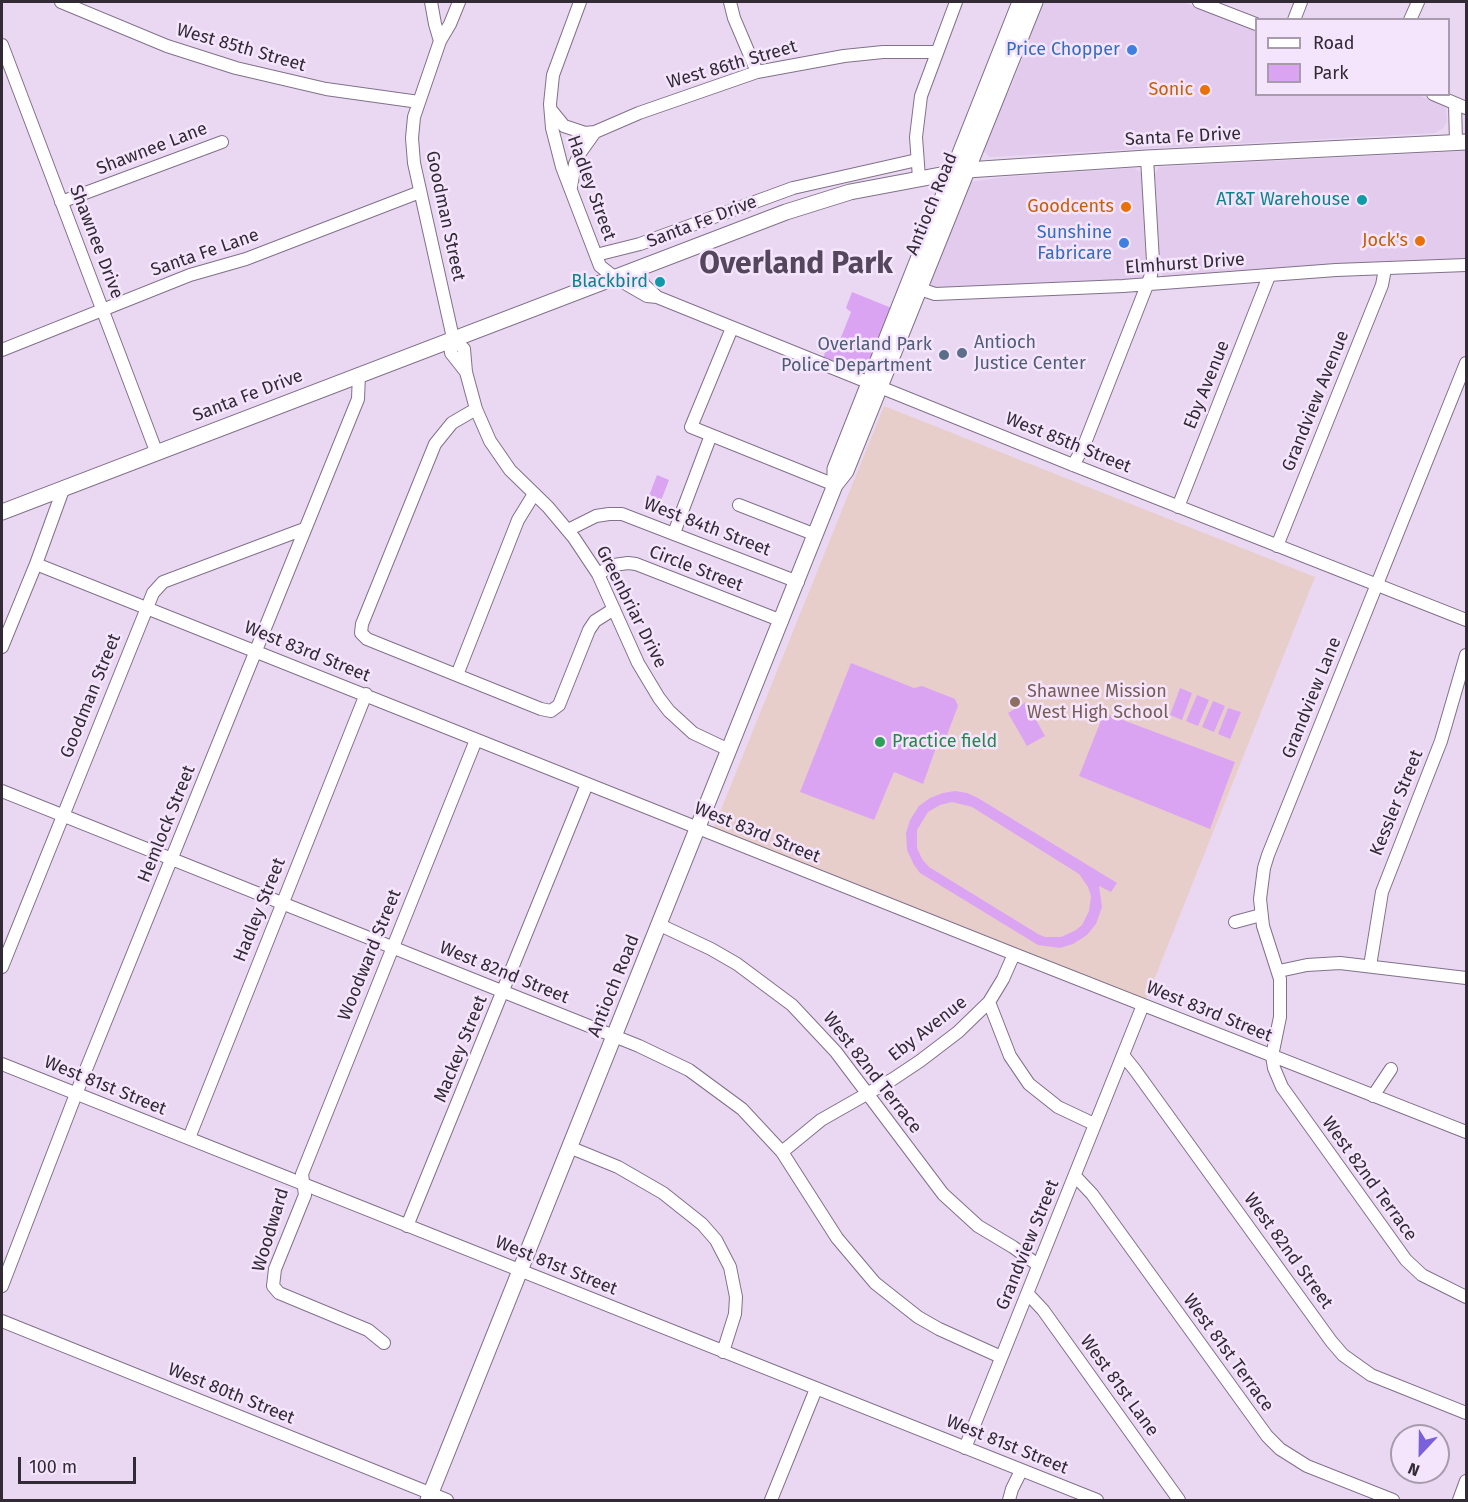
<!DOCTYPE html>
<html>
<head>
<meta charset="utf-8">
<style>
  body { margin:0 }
  #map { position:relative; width:1468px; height:1502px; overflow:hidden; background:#ead7f2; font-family:"Fira Sans",sans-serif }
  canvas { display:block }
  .frame { position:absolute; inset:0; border:3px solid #322b35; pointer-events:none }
  .legend { position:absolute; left:1255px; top:18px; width:195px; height:78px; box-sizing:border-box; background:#f5e5fc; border:2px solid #a79bac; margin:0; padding:8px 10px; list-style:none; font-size:18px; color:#322b35 }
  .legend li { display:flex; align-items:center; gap:12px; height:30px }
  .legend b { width:30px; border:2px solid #a79bac }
  .north { position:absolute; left:1390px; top:1424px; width:60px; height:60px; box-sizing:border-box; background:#f5e5fc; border:2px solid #a79bac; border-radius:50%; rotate:202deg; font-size:16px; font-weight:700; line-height:24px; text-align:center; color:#322b35 }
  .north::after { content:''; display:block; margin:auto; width:21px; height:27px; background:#7a60db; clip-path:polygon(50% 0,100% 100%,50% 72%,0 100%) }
  .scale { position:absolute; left:18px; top:1457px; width:118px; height:27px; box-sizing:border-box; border:3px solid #322b35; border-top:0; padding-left:8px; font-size:18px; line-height:21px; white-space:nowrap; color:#322b35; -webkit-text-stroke:4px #f5e5fc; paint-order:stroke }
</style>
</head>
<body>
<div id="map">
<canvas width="1468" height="1502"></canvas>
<div class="frame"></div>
<ul class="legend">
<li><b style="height:8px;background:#fff"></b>Road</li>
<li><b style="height:16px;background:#dba4f3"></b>Park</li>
</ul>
<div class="north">N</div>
<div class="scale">100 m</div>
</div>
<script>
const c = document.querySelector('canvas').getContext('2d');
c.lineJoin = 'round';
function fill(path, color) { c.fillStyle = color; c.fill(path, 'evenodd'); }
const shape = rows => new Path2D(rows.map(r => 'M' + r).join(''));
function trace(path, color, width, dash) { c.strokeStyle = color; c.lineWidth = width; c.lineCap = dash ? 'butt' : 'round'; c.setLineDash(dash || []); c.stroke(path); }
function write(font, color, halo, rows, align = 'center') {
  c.font = font + ' "Fira Sans",sans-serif'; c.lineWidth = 5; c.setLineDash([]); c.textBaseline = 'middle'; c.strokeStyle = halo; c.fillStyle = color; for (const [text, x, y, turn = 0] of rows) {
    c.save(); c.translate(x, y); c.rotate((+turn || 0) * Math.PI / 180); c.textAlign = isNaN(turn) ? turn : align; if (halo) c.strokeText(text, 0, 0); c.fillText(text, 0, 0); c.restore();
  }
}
fill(shape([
  [1041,2,1182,2,1256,31,1256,94,1417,95,1441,104,1446,108,1447,122,1443,128,1435,133,990,157,983,151,995,116,1011,87,1029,41,1030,29],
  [1466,151,1466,260,1164,278,1160,271,1155,175,1159,167],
  [1134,168,1142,173,1149,273,1146,279,946,292,930,287,929,282,970,182,1006,177]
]), '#e2cbed');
fill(shape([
  [884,406,1315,577,1146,1000,714,827]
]), '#e8cecb');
fill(shape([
  [852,292,894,309,867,372,861,373,823,358,827,348,836,350,851,312,846,308],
  [657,475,669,480,659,506,647,501],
  [851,663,914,688,922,686,955,699,958,706,945,740,937,745,923,784,894,772,874,820,800,792],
  [1180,688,1192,693,1182,720,1170,715],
  [1197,695,1209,700,1198,726,1186,721],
  [1213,701,1225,706,1214,732,1202,727],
  [1026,702,1045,736,1027,746,1008,713],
  [1228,708,1241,712,1230,739,1218,734],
  [1104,713,1235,762,1210,829,1079,776],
  [955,791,967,793,978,798,1117,883,1111,892,1099,886,1102,907,1096,924,1087,935,1073,944,1060,948,1038,945,920,873,914,865,907,850,906,833,910,820,919,806,930,798,943,793],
  [952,802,972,807,1079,874,1088,887,1091,896,1089,911,1082,925,1076,930,1061,937,1045,937,1038,934,929,867,922,859,917,848,917,830,928,812,940,805]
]), '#dba4f3');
const minor = shape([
  [61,2,167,46,236,68,326,89,419,102],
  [431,2,435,24,440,41],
  [580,2,553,75,550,104,552,128,562,167,600,266,614,277,647,296,657,297,1073,465,1466,620],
  [730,2,734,18,757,72],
  [1199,2,1256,24],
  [1294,20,1301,2],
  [1410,20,1418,2],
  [2,45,156,451],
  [1433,94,1466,108],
  [1455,104,1456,142],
  [551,110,564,126,585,133,595,132,639,113,757,72,844,56,883,52,936,52],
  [919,178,916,137,921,96,956,2],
  [571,187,575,164,580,153,595,132],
  [61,202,222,142],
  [596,255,640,244,793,188,917,160],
  [637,268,644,285,656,296],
  [911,286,935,294,1123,286,1336,270,1466,265],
  [732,328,691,427,835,485],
  [453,338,464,349,466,372,476,409,490,441,510,470,548,507,574,538,598,574,638,663,659,698,669,711,693,733,729,750],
  [453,338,414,163,412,138,414,117,440,41,450,24,459,2],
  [453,338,450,345,451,353,466,372],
  [2,350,190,275,246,259,420,192],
  [1466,363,1268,855,1264,868,1260,899,1263,926,1280,979,1280,1017,1272,1056,1274,1068,1282,1087,1406,1260,1422,1275,1466,1297],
  [476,409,452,423,435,444,362,624,361,633,367,639,541,709,551,711,559,705,589,630,595,621,614,609],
  [1073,465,1083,448,1151,275,1153,261,1147,158],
  [739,505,816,535],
  [1178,507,1269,276],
  [568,530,596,516,609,514,622,514,798,582],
  [674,533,711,435],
  [1277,546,1382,285,1385,269],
  [36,564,1014,954,1466,1132],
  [598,574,614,565,628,563,636,564,782,621],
  [2,647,36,564,64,487],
  [457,675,518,520,534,494],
  [2,791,639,1046,689,1070,742,1109,782,1152,837,1238,875,1283,918,1317,939,1329,1001,1357],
  [1235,922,1261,915],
  [660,925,711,949,737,964,792,1005,836,1052,943,1194,978,1226,1013,1247,1038,1265],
  [1370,966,1382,892,1441,741,1466,655],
  [2,967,153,593,163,582,304,529],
  [1279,971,1307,965,1340,963,1466,978],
  [989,1002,1010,1056,1029,1084,1058,1107,1094,1124],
  [1123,1055,1135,1070,1331,1341,1343,1355,1371,1375,1466,1413],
  [2,1064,1097,1500],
  [1373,1096,1391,1069],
  [189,1138,366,694],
  [569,1147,618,1167,663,1193,702,1224,716,1240,730,1267,736,1297,735,1314,723,1352],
  [782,1152,821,1120,893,1079,920,1061,958,1032,989,1002,1003,979,1014,954],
  [1075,1176,1092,1194,1267,1436,1280,1449,1307,1466,1393,1500],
  [407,1226,587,784],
  [2,1286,76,1094,358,399,359,374],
  [1028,1294,1043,1310,1179,1500],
  [2,1321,447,1500],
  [384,1343,368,1330,279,1293,273,1286,275,1269,305,1195,302,1174,476,740],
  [965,1448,1143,1005],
  [771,1500,816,1389],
  [1009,1500,1012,1489,1021,1471],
  [1459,1500,1466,1481]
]);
const major = shape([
  [835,485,835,469,1020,2],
  [2,512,786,212,850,192,967,170,1147,158,1466,142],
  [428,1500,835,485,846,471,1035,2]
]);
trace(minor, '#82718a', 14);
trace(major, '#82718a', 17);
trace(minor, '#fff', 12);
trace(major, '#fff', 15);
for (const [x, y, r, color] of [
  [1132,50,6,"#3f7fe0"],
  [1205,90,6,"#e8710a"],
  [1362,200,6,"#0f9aa8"],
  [1126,207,6,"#e8710a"],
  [1420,241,6,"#e8710a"],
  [1124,243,6,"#3f7fe0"],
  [660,282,6,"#0f9aa8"],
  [962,353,6,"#5c6f8a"],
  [944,355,6,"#5c6f8a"],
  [1015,702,6,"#8d6e63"],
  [880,742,6,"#2e9e5b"]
]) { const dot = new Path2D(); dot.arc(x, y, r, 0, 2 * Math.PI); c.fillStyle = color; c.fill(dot); trace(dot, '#f5e5fc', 2); }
write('18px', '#322b35', '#f5e5fc', [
  ["West 85th Street",241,48,16],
  ["West 86th Street",732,65,-16],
  ["Santa Fe Drive",1183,137,-3],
  ["Shawnee Lane",152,149,-21],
  ["Hadley Street",591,188,70],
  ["Antioch Road",932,204,-68],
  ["Goodman Street",445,216,78],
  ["Santa Fe Drive",702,222,-21],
  ["Shawnee Drive",96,242,69],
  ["Santa Fe Lane",205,253,-19],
  ["Elmhurst Drive",1185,264,-4],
  ["Eby Avenue",1207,385,-68],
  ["Santa Fe Drive",248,396,-21],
  ["Grandview Avenue",1316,401,-68],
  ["West 85th Street",1068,443,22],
  ["West 84th Street",707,527,21],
  ["Circle Street",696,569,21],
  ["Greenbriar Drive",631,607,63],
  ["West 83rd Street",307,652,22],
  ["Goodman Street",91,696,-68],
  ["Grandview Lane",1312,698,-68],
  ["Kessler Street",1397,803,-68],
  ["Hemlock Street",167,824,-68],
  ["West 83rd Street",757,833,22],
  ["Hadley Street",260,910,-68],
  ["Woodward Street",370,955,-68],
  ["West 82nd Street",504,973,22],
  ["Antioch Road",614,986,-68],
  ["West 83rd Street",1209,1012,22],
  ["Eby Avenue",928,1029,-38],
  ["Mackey Street",461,1049,-68],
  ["West 82nd Terrace",872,1073,52],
  ["West 81st Street",105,1086,22],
  ["West 82nd Terrace",1369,1179,54],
  ["Woodward",271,1230,-73],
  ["Grandview Street",1028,1245,-68],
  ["West 82nd Street",1288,1251,54],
  ["West 81st Street",556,1266,22],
  ["West 81st Terrace",1228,1353,54],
  ["West 81st Lane",1119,1386,54],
  ["West 80th Street",231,1394,22],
  ["West 81st Street",1007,1445,22]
]);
write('18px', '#366cbe', '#f5e5fc', [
  ["Price Chopper",1120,50],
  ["Sunshine",1112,233],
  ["Fabricare",1112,254]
], 'right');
write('18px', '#c56008', '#f5e5fc', [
  ["Sonic",1193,90],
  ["Goodcents",1114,207],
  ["Jock's",1408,241]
], 'right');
write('18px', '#0d838f', '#f5e5fc', [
  ["AT&T Warehouse",1350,200],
  ["Blackbird",648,282]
], 'right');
write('18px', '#4e5e75', '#f5e5fc', [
  ["Antioch",974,343],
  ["Justice Center",974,364],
  ["Overland Park",932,345,"right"],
  ["Police Department",932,366,"right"]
], 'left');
write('18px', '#785e54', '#f5e5fc', [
  ["Shawnee Mission",1027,692],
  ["West High School",1027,713]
], 'left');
write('18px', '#27864d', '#f5e5fc', [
  ["Practice field",892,742]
], 'left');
write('bold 30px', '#56465d', '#f5e5fc', [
  ["Overland Park",796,265]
]);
</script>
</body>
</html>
